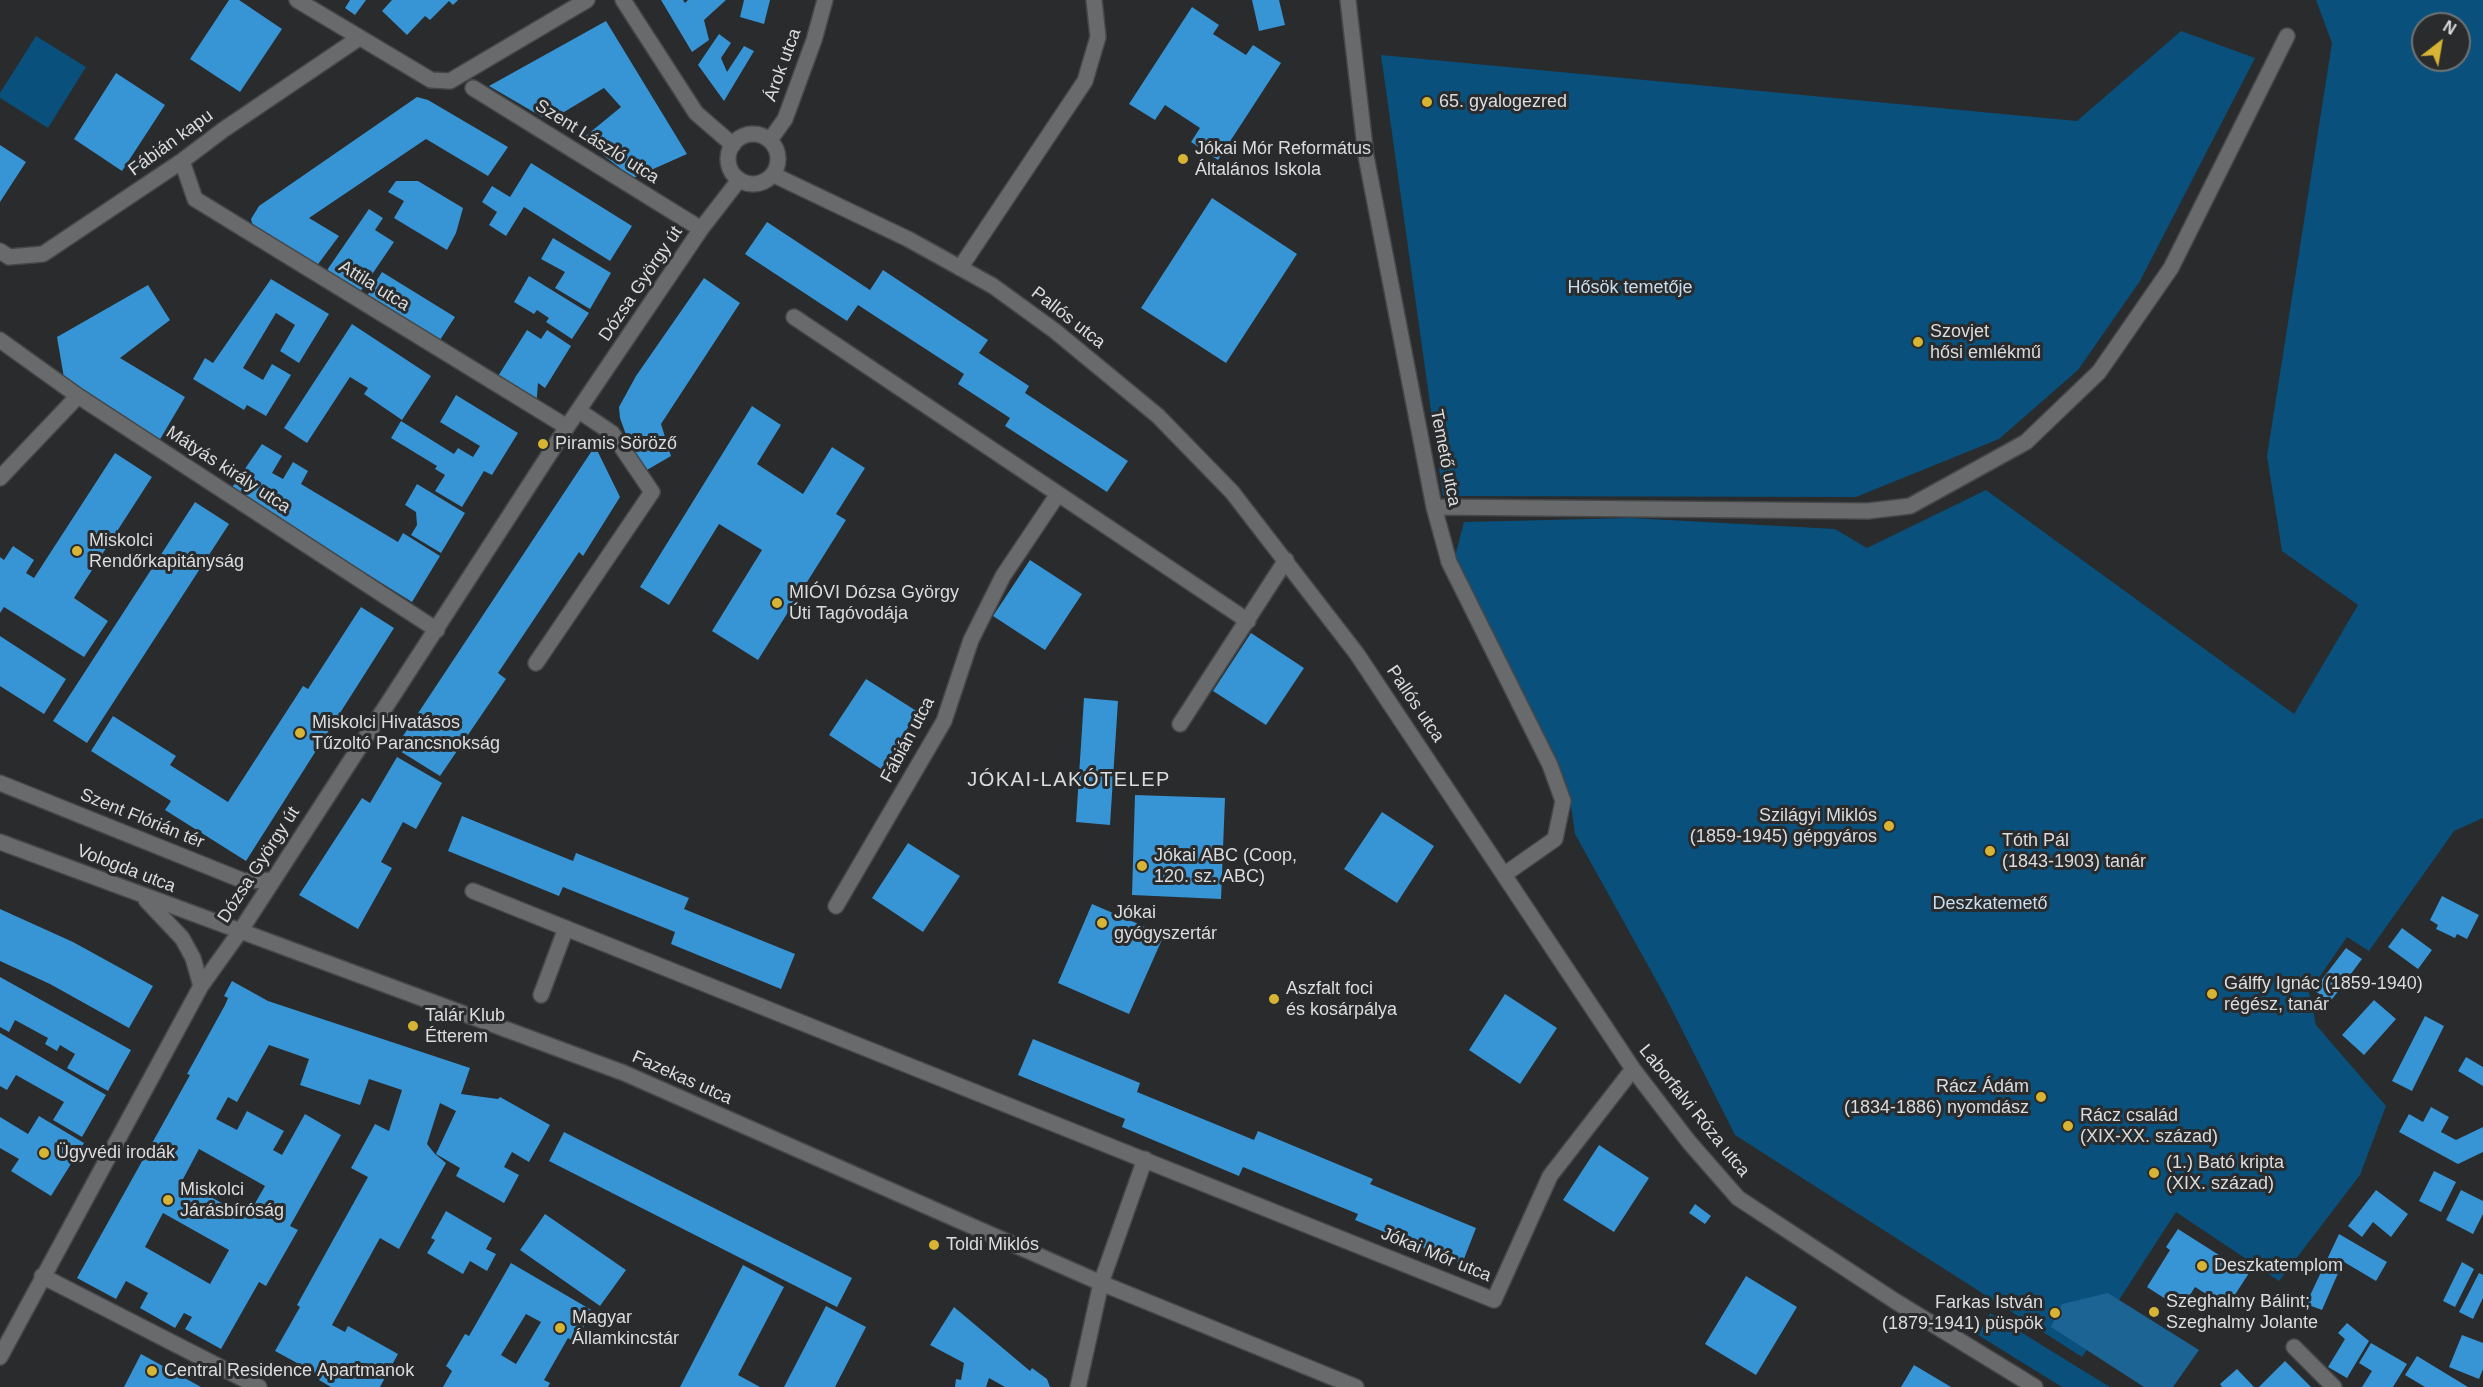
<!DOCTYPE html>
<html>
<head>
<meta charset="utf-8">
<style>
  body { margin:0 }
  #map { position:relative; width:2483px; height:1387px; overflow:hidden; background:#292b2c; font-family:Arial,sans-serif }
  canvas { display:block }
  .north { position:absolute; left:2411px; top:12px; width:60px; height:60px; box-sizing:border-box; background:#292b2c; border:2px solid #707273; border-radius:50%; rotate:31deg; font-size:16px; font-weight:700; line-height:24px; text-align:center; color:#dbdcdd }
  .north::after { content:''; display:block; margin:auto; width:21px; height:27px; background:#d7b434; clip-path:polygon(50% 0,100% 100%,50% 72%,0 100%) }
</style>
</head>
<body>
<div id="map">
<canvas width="2483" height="1387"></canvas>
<div class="north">N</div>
</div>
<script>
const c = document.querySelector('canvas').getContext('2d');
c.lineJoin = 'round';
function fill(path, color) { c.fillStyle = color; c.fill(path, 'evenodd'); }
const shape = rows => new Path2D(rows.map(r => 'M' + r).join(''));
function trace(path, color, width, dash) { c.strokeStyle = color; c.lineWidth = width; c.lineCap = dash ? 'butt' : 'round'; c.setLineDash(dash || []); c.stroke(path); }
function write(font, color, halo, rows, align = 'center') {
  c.font = font + ' Arial,sans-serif'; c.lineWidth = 6; c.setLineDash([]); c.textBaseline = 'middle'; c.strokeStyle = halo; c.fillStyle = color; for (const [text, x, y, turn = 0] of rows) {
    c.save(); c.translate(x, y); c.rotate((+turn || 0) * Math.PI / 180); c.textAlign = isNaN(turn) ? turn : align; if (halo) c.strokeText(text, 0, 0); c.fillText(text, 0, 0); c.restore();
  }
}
fill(shape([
  [2316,0,2483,0,2483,818,2454,831,2369,951,2347,937,2309,992,2316,1025,2386,1106,2360,1175,2279,1281,2176,1212,2082,1357,1735,1135,1666,998,1575,834,1570,798,1455,556,1464,522,1631,518,1835,529,1867,548,1986,490,2294,714,2358,605,2282,551,2267,456,2332,43],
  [2423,24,2459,24,2459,60,2423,60],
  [2181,31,2255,58,2140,281,2078,370,1999,439,1856,497,1443,496,1381,55,2077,121],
  [36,36,86,67,48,128,0,98,0,93],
  [1990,1313,2087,1373,2110,1387,2062,1387,1978,1335]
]), '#09507c');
fill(shape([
  [2108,1293,2199,1350,2173,1387,2144,1387,2051,1327,2062,1304]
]), '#1b6494');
fill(shape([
  [229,0,239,0,282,29,240,92,190,59],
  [350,0,366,0,355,15,345,8],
  [392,0,458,0,453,5,449,1,430,20,425,16,407,35,382,11],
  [661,0,683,0,685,3,688,0,726,0,704,20,709,40,692,52],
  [744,0,770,0,764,24,740,17],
  [1252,0,1279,0,1285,25,1259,31],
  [1192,7,1219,25,1213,34,1246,55,1253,45,1281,63,1218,160,1191,142,1200,128,1165,105,1155,120,1129,104],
  [606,21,687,154,633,178,582,139,621,107,604,88,549,121,489,86],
  [719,34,731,43,721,58,727,72,744,46,754,51,724,101,698,65],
  [116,73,165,105,122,171,74,139],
  [417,97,428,100,508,147,488,176,426,139,309,218,339,236,316,267,254,230,251,219,259,206],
  [0,145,26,162,0,202],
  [531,163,632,226,610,261,524,207,506,236,489,225,497,212,482,202,492,186,510,197],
  [396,181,418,181,463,208,456,233,447,250,394,218,404,201,388,192],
  [1212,198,1297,254,1226,363,1141,308],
  [369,209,383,218,375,230,394,242,356,298,323,276],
  [767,222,870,290,883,270,988,340,979,353,1029,386,1025,393,1128,461,1107,492,1005,426,1010,418,958,384,964,374,858,305,847,321,745,254],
  [553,238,611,273,590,309,555,288,565,272,541,259],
  [382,272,455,317,438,343,365,299],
  [529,276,589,313,572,339,546,322,549,318,537,310,534,314,514,302],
  [704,278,740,303,661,424,671,456,640,474,620,418,619,407,636,376],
  [271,279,329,314,299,363,280,351,295,325,276,313,243,368,263,380,272,364,291,375,266,416,247,405,244,410,193,379,205,358,213,363],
  [148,285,170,320,120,358,185,397,159,441,64,378,57,337],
  [352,324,431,376,402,420,364,394,368,388,350,377,307,443,284,428],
  [527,330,541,339,547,330,571,346,545,388,538,383,536,408,495,381],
  [456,395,518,433,492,475,484,471,462,507,435,491,445,475,435,469,437,466,391,438,401,421,454,454,458,448,473,457,480,446,440,422],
  [752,406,781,425,757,464,803,494,832,447,865,468,836,514,846,520,758,660,712,631,762,550,719,524,669,605,640,587],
  [262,444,282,456,272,473,283,479,293,462,308,471,301,484,398,542,403,533,440,556,412,602,231,489],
  [595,446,620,497,583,556,579,552,498,673,506,679,440,776,395,748],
  [115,453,152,477,74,598,108,621,84,657,4,607,0,613,0,557,4,560,13,546,34,560,26,573,34,578],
  [417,484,465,513,441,553,411,535,417,525,416,512,405,505],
  [195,502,229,524,87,743,53,721],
  [1030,560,1082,594,1045,650,993,616],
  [361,607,394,628,246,861,165,810,171,801,91,751,113,716,176,756,170,765,228,802,303,686,308,689],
  [1251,633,1304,668,1266,725,1213,691],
  [0,636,66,679,44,714,0,686],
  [866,679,918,712,881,769,829,735],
  [1084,698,1118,701,1110,825,1076,822],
  [397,757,442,783,416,829,403,822,381,862,392,868,358,929,299,895,362,798,370,803],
  [1135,795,1225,798,1221,899,1132,895],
  [1382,812,1434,846,1397,903,1344,869],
  [462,816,573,861,576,853,689,898,684,909,795,954,781,989,671,944,675,932,563,887,559,896,448,851],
  [908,843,960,876,923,932,872,898],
  [2442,896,2479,915,2467,939,2457,934,2455,938,2436,929,2438,925,2430,920],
  [1092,904,1164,935,1129,1014,1058,983],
  [0,909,73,942,153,986,129,1028,50,984,0,961],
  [2402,928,2432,950,2418,969,2388,947],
  [2346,948,2362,959,2330,1002,2314,990],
  [0,977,131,1050,108,1091,67,1068,75,1054,60,1045,57,1051,45,1044,48,1038,15,1020,9,1032,0,1027],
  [232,981,268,1001,470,1068,461,1094,498,1099,500,1097,550,1125,529,1162,512,1152,504,1167,519,1175,504,1203,456,1176,460,1168,436,1154,456,1111,440,1103,427,1144,435,1154,446,1163,399,1249,380,1238,332,1325,345,1332,348,1326,398,1354,380,1387,331,1387,319,1380,321,1376,275,1351,300,1307,297,1305,368,1177,351,1168,375,1124,389,1131,402,1090,369,1079,360,1105,300,1085,309,1059,269,1045,237,1102,228,1097,216,1119,237,1130,247,1111,284,1131,273,1150,282,1155,305,1114,341,1135,290,1226,298,1230,266,1286,259,1282,221,1349,185,1329,192,1317,184,1313,175,1328,140,1308,148,1293,126,1281,116,1299,77,1278,190,1075,187,1074,225,1005,228,998,224,996],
  [199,1149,265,1186,247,1217,182,1181],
  [163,1213,229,1250,210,1284,145,1247],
  [1505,994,1557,1028,1520,1084,1469,1050],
  [2374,1000,2396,1019,2364,1055,2342,1035],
  [2425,1016,2444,1026,2412,1091,2392,1081],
  [0,1033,106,1095,82,1137,53,1120,64,1102,16,1075,7,1090,0,1086],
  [1033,1039,1140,1083,1137,1092,1254,1140,1258,1131,1373,1179,1370,1184,1476,1228,1462,1264,1355,1220,1358,1214,1243,1167,1239,1176,1122,1127,1125,1119,1018,1075],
  [2466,1057,2483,1067,2483,1086,2458,1071],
  [2431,1107,2449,1117,2441,1132,2456,1140,2483,1127,2483,1152,2458,1164,2399,1132,2409,1114,2423,1122],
  [39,1116,84,1143,51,1196,11,1171,19,1159,0,1148,0,1117,28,1134],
  [564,1132,852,1278,837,1307,549,1161],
  [1599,1145,1649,1178,1614,1232,1563,1200],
  [2434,1171,2456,1182,2441,1212,2419,1201],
  [2376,1190,2408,1214,2391,1237,2373,1222,2362,1237,2348,1226],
  [2461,1190,2483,1201,2483,1214,2473,1234,2446,1220],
  [1695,1204,1711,1216,1705,1224,1689,1213],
  [446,1211,492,1238,486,1249,496,1254,487,1271,470,1261,463,1274,427,1253,435,1240,431,1238],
  [545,1214,626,1270,600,1306,520,1250],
  [2178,1229,2230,1262,2233,1258,2251,1270,2227,1307,2195,1287,2181,1309,2147,1287,2170,1250,2166,1247],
  [2339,1234,2387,1262,2376,1281,2339,1259,2335,1268,2339,1271,2322,1310,2306,1304],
  [2462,1262,2474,1269,2455,1307,2443,1301],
  [511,1263,593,1311,575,1342,568,1338,544,1380,550,1383,548,1387,443,1387,452,1371,446,1366,465,1334,469,1336],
  [526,1314,541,1322,516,1364,501,1355],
  [743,1265,784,1287,738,1375,760,1387,680,1387],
  [2479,1273,2483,1275,2483,1298,2473,1319,2459,1312],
  [1746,1276,1797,1307,1756,1375,1705,1344],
  [826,1306,866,1327,835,1387,784,1387],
  [954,1307,1030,1371,1032,1368,1047,1379,1050,1387,1005,1387,989,1378,986,1387,955,1387,956,1379,961,1380,964,1363,930,1345],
  [2347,1323,2369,1341,2347,1378,2328,1367,2345,1339,2338,1333],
  [2462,1335,2483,1343,2483,1369,2479,1379,2449,1367],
  [2371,1343,2407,1364,2393,1387,2362,1387,2372,1371,2359,1363],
  [141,1354,201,1387,124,1387],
  [2417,1356,2468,1387,2425,1387,2405,1375],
  [2285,1361,2311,1387,2259,1387],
  [1914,1365,1951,1387,1901,1387],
  [2237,1369,2254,1387,2222,1387,2220,1384]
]), '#3794d5');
const minor = shape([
  [297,0,431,80,450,81,587,0],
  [623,0,696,113,733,145],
  [1348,0,1366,156,1434,507,1449,562,1550,765,1563,801,1555,839,1505,874],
  [473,88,701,229],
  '728 159a25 25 0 1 1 50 0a25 25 0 1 1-50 0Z',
  [770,140,785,119,814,40,825,0],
  [182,161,195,199,567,427],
  [774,175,908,239,993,286,1055,331,1158,416,1232,492,1357,654,1633,1069,1689,1142,1738,1198,1895,1301,2035,1387],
  [0,251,9,257,43,254,182,161,223,130,359,38],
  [960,268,1085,81,1098,37,1094,0],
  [794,317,1248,621],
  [0,340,78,396,437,630],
  [0,478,78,396],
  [1434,507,1868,511,1910,506,2026,442,2099,372,2171,268,2287,36],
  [536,663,652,492,612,433,579,411],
  [1180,724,1286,560],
  [0,783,244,881,272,880],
  [0,842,624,1073,1101,1283,1356,1387],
  [473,891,1494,1300,1550,1176,1633,1069],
  [146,900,182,938,193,958,201,986],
  [836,906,944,721,971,640,1003,576,1058,494],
  [541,995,566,928],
  [42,1276,259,1387],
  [2294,1347,2334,1387],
  [0,1357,201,986,239,933,567,427,701,229,739,180],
  [1078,1387,1101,1283,1145,1159]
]);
trace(minor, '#464749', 18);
trace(minor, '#686a6c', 15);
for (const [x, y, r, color] of [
  [1427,102,6,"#d7b434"],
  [1183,159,6,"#d7b434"],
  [1918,342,6,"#d7b434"],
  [543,444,6,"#d7b434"],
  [77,551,6,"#d7b434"],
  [777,603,6,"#d7b434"],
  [300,733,6,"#d7b434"],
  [1889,826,6,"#d7b434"],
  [1990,851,6,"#d7b434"],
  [1142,866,6,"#d7b434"],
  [1102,923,6,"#d7b434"],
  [2212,994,6,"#d7b434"],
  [1274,999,6,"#d7b434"],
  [413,1026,6,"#d7b434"],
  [2041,1097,6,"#d7b434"],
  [2068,1126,6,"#d7b434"],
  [44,1153,6,"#d7b434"],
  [2154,1173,6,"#d7b434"],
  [168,1200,6,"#d7b434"],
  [934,1245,6,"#d7b434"],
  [2202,1266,6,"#d7b434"],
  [2154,1312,6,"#d7b434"],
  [2055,1313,6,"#d7b434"],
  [560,1328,6,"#d7b434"],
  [152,1371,6,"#d7b434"]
]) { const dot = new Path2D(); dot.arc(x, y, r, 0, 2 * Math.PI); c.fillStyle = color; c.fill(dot); trace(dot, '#292b2c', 2); }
write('18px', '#dbdcdd', '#292b2c', [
  ["Árok utca",783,65,-70],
  ["Szent László utca",597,142,32],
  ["Fábián kapu",171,143,-36],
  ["Dózsa György út",641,284,-56],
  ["Attila utca",374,286,32],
  ["Pallós utca",1068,318,38],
  ["Temető utca",1445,458,79],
  ["Mátyás király utca",228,470,33],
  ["Pallós utca",1415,704,56],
  ["Fábián utca",908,740,-62],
  ["Szent Flórián tér",142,819,22],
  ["Dózsa György út",259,865,-57],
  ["Vologda utca",126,869,21],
  ["Fazekas utca",682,1078,24],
  ["Laborfalvi Róza utca",1694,1111,51],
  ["Jókai Mór utca",1436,1255,22]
]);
write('18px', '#dbdcdd', '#292b2c', [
  ["65. gyalogezred",1439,102],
  ["Jókai Mór Református",1195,149],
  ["Általános Iskola",1195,170],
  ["Szovjet",1930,332],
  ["hősi emlékmű",1930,353],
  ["Piramis Söröző",555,444],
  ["Miskolci",89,541],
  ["Rendőrkapitányság",89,562],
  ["MIÓVI Dózsa György",789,593],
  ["Úti Tagóvodája",789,614],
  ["Miskolci Hivatásos",312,723],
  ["Tűzoltó Parancsnokság",312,744],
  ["Szilágyi Miklós",1877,816,"right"],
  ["(1859-1945) gépgyáros",1877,837,"right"],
  ["Tóth Pál",2002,841],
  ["(1843-1903) tanár",2002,862],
  ["Jókai ABC (Coop,",1154,856],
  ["120. sz. ABC)",1154,877],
  ["Jókai",1114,913],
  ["gyógyszertár",1114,934],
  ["Gálffy Ignác (1859-1940)",2224,984],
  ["régész, tanár",2224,1005],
  ["Aszfalt foci",1286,989],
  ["és kosárpálya",1286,1010],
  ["Talár Klub",425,1016],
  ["Étterem",425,1037],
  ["Rácz Ádám",2029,1087,"right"],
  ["(1834-1886) nyomdász",2029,1108,"right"],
  ["Rácz család",2080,1116],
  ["(XIX-XX. század)",2080,1137],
  ["Ügyvédi irodák",56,1153],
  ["(1.) Bató kripta",2166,1163],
  ["(XIX. század)",2166,1184],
  ["Miskolci",180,1190],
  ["Járásbíróság",180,1211],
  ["Toldi Miklós",946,1245],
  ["Deszkatemplom",2214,1266],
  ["Szeghalmy Bálint;",2166,1302],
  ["Szeghalmy Jolante",2166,1323],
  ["Farkas István",2043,1303,"right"],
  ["(1879-1941) püspök",2043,1324,"right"],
  ["Magyar",572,1318],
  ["Államkincstár",572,1339],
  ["Central Residence Apartmanok",164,1371]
], 'left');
write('18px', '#c9ddee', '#292b2c', [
  ["Hősök temetője",1630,288],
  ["Deszkatemető",1990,904]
]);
c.letterSpacing = '1.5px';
write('20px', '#dbdcdd', '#292b2c', [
  ["JÓKAI-LAKÓTELEP",1069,780]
]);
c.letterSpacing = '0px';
</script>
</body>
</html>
